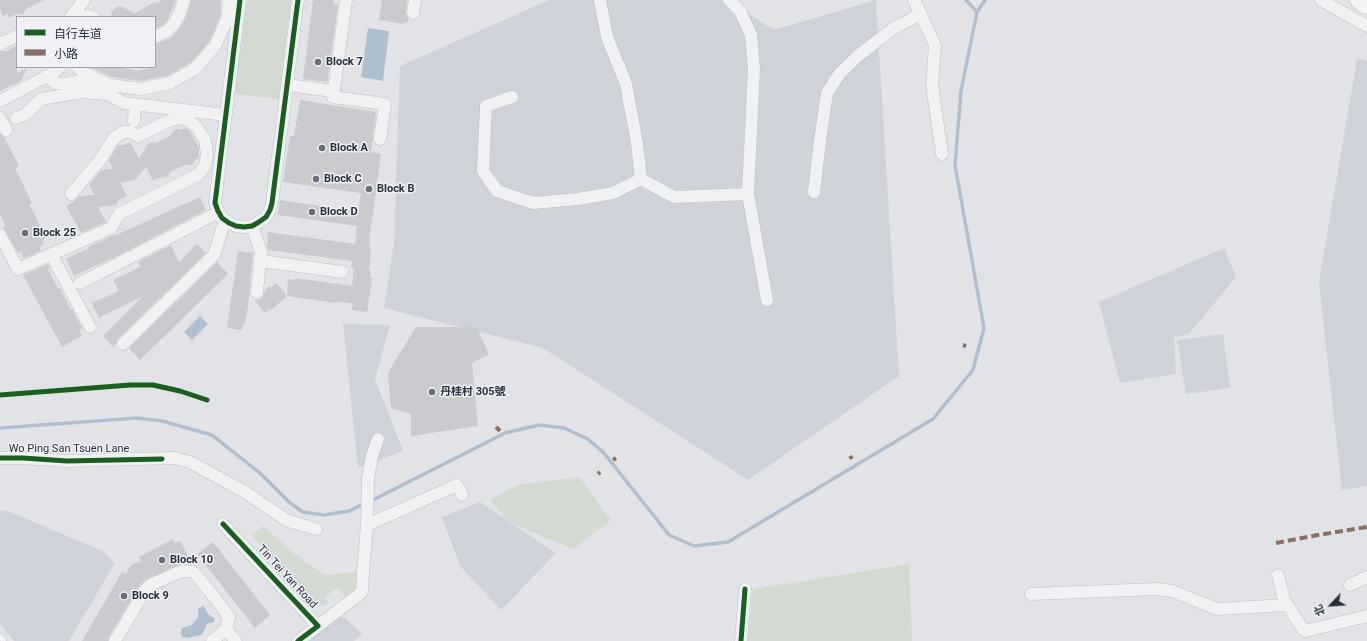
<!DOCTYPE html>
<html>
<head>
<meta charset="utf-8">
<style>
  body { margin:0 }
  #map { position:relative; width:1367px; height:641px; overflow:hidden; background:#e1e3e6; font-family:Roboto,"Noto Sans SC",sans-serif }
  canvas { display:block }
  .legend { position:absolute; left:16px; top:16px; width:140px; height:52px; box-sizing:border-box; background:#eff1f6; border:1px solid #9fa4ad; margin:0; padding:5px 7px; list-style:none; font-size:12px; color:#28303f }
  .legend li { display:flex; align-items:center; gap:8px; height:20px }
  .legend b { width:20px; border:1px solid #9fa4ad }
  .north { position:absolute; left:1311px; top:585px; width:40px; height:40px; -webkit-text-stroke:3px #eff1f6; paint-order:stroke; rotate:245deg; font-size:11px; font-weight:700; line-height:16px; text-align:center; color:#28303f }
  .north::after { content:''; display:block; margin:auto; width:14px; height:18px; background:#28303f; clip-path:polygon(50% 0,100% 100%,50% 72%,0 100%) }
</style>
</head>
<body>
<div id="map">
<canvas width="1367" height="641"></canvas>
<ul class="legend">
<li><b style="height:5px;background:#1b5e20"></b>自行车道</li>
<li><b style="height:5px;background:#8d6e63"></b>小路</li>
</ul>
<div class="north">北</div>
</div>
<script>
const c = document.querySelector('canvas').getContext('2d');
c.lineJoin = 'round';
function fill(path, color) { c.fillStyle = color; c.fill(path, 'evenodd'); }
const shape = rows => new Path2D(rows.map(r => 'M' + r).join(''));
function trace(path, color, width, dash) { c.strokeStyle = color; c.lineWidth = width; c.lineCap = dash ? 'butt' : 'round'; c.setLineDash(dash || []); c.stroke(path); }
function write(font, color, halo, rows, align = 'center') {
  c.font = font + ' Roboto,"Noto Sans SC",sans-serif'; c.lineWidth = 3; c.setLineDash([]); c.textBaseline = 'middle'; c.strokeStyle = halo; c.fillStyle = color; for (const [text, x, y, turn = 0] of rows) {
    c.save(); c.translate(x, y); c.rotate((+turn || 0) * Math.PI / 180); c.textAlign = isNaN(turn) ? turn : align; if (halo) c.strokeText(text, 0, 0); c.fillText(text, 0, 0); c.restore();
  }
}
fill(shape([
  [549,0,728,0,774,30,876,0,899,376,748,480,543,348,384,308,394,242,400,66],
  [1357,59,1367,61,1367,486,1342,490,1319,282],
  [1224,248,1236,277,1189,334,1174,337,1176,374,1120,383,1099,302],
  [343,324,390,325,375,379,403,451,358,468],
  [1223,334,1230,388,1186,394,1177,340],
  [480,502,556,553,501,610,460,566,442,517],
  [0,510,7,511,101,550,115,563,69,641,14,641,0,624],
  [340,614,362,634,354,641,310,641,308,639]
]), '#cfd3d9');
fill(shape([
  [247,0,291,0,279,99,234,94],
  [579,477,611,520,573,549,509,522,490,500,517,485],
  [263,526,296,555,324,575,359,572,357,589,346,597,337,587,324,598,328,603,324,605,319,605,314,603,252,536],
  [909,564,912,641,747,641,753,589]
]), '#d2dad1');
fill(shape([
  [368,28,389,31,383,81,361,77],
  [200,316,208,324,192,340,184,332],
  [203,606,205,608,208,614,214,618,214,622,207,624,203,633,201,635,191,637,188,638,182,637,181,631,182,628,192,625,198,617,198,609]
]), '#b0bfd0');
trace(shape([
  [966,0,977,12],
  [0,428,137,418,162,421,212,435,261,474,290,503,303,512,324,515,349,511,365,503],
  [371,501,505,433,539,425,564,428,588,439,604,453,669,535,694,546,728,542,933,419,973,370,984,328,955,165,961,91,977,12,985,0]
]), '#b0bfd0', 3.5);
fill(shape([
  [0,0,44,0,26,9,23,14,17,14,9,18,7,14,3,16,0,9],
  [160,0,176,0,168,19,163,25,155,29,155,17,111,17,112,11,117,7,120,6,135,13,153,3,160,2],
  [191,0,221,0,220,17,209,42,191,62,167,76,141,81,112,77,89,67,122,67,137,71,155,67,155,44,171,38,179,29,186,18],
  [313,0,334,0,333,4,338,5,327,82,303,79],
  [382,0,407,0,406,12,408,19,407,23,403,22,403,24,379,20],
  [17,45,17,73,27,68,21,81,0,91,0,51,7,51],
  [300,100,376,112,371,152,381,154,369,242,370,243,369,249,371,249,369,270,371,271,370,277,372,278,367,312,352,310,353,303,335,302,335,303,287,296,271,310,270,308,265,313,254,300,260,299,263,296,265,291,269,286,270,288,276,283,287,296,288,279,295,280,295,278,352,286,354,268,351,268,352,261,268,250,267,245,268,232,355,244,357,226,278,215,280,200,358,212,361,193,283,182,290,136,294,136],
  [186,128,190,131,199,148,199,158,196,159,193,164,190,165,185,165,170,172,167,177,159,178,153,181,146,167,135,180,120,183,127,196,119,200,116,205,98,207,106,222,81,233,66,206,73,202,79,196,94,195,89,185,101,170,113,169,109,160,118,145,124,145,130,142,139,158,148,144,151,142,156,143,170,136,174,130,177,129,180,130],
  [0,134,4,137,19,166,15,168,32,203,29,204,46,238,42,241,44,244,39,247,41,251,24,258,20,251,18,253,4,229,3,227,6,226,0,215],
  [200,197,206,210,119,255,74,276,66,259,89,248,88,247,114,235,114,236],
  [197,244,206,253,118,339,116,344,113,347,103,336,143,296,99,318,92,303,119,291,113,280,140,267,138,262,171,245,179,262],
  [238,251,253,253,248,307,245,324,243,324,242,330,227,328],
  [217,262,228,274,140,360,129,348],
  [48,264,50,268,48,269,58,289,60,288,71,310,72,309,82,328,79,330,82,336,62,347,23,275],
  [416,327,476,327,489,354,472,363,478,426,411,436,411,414,391,408,388,376,389,371],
  [173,539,175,543,180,541,190,560,145,580,139,586,109,637,108,641,82,641,122,572,126,574,131,565,141,561,139,557],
  [213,542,270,615,255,628,197,554]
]), '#cacbce');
const minor = shape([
  [240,0,215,203,218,211,222,218,229,223,236,226,244,227,252,226,259,222,266,217,270,210,272,203,298,0],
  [346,0,333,97,385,104,380,139],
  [729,0,740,11,751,35,754,69,748,194,767,300],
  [914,0,935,45,932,85,942,154],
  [1321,0,1367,26],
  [413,13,415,0],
  [71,17,84,0],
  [82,17,88,16,93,17],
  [155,37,167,31,174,24,179,15,184,0],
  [0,44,17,36],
  [77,67,84,73,111,85,141,89,170,83,196,68,215,46,227,19,229,0],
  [48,76,55,83,66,84,81,81,99,84],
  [295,86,333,91],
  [512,97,486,106,483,171,497,191,533,203,578,199,613,193,641,179,637,143,626,84,607,37,600,0],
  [0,101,53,73,60,67],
  [0,118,6,130],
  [16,118,26,114,41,99,81,92,108,94,124,103,226,115],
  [134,121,135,104],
  [641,179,674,197,748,194],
  [814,192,820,141,827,93,840,73,859,55,894,28,921,14],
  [252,226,261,252,257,292],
  [0,235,18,269,111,228,119,214,198,175,205,166,207,154,205,140,196,126,188,120,179,118,169,121,138,136,131,132,123,132,114,138,100,160,71,194],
  [51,254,90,327],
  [261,261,342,272],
  [80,283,219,212],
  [123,344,214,255,222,229,227,221],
  [0,458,23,458,67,461,174,458,190,462,245,492,288,521,316,529],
  [223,524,318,626,298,641],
  [367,525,457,485,462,495],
  [1278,575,1284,600,1302,628,1305,631,1367,616],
  [1350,585,1367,577],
  [1031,594,1157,589,1172,591,1217,609,1287,605],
  [318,626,362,592,363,572,367,525,368,478,372,456,378,439],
  [226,629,236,641],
  [0,640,0,641],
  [115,641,145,590,150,585,182,571,194,572,219,603,229,617,226,629,212,641],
  [741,641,745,589]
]);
const highway = shape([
  [1359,0,1367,5]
]);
trace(minor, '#bfc1c4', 13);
trace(highway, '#b3b6bb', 19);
trace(minor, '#f0f1f3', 12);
trace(highway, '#f5f5f6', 18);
trace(shape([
  [963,345,966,346],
  [496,427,500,431],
  [850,456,852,459],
  [613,460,616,458],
  [598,474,600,472],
  [1276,543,1318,535,1367,527]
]), '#8d6e63', 4, [8, 4]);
trace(shape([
  [240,0,215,203,218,211,222,218,229,223,236,226,244,227,252,226,259,222,266,217,270,210,272,203,298,0],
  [0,395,130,385,153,385,180,391,207,400],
  [0,458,23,458,67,461,162,459],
  [223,524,318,626,298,641],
  [741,641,745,589]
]), '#1b5e20', 5);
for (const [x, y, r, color] of [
  [318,62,4,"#696f79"],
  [322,148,4,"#696f79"],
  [316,179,4,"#696f79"],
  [369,189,4,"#696f79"],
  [312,212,4,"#696f79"],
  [25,233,4,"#696f79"],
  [432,392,4,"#696f79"],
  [162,560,4,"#696f79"],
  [124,596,4,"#696f79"]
]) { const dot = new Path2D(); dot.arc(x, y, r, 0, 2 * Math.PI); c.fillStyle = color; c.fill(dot); trace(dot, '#eff1f6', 1.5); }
write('bold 11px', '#28303f', '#eff1f6', [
  ["Block 7",326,62],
  ["Block A",330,148],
  ["Block C",324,179],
  ["Block B",377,189],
  ["Block D",320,212],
  ["Block 25",33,233],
  ["丹桂村 305號",440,392],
  ["Block 10",170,560],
  ["Block 9",132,596]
], 'left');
write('11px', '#28303f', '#eff1f6', [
  ["Wo Ping San Tsuen Lane",69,449],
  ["Tin Tei Yan Road",287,577,47]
]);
</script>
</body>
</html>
